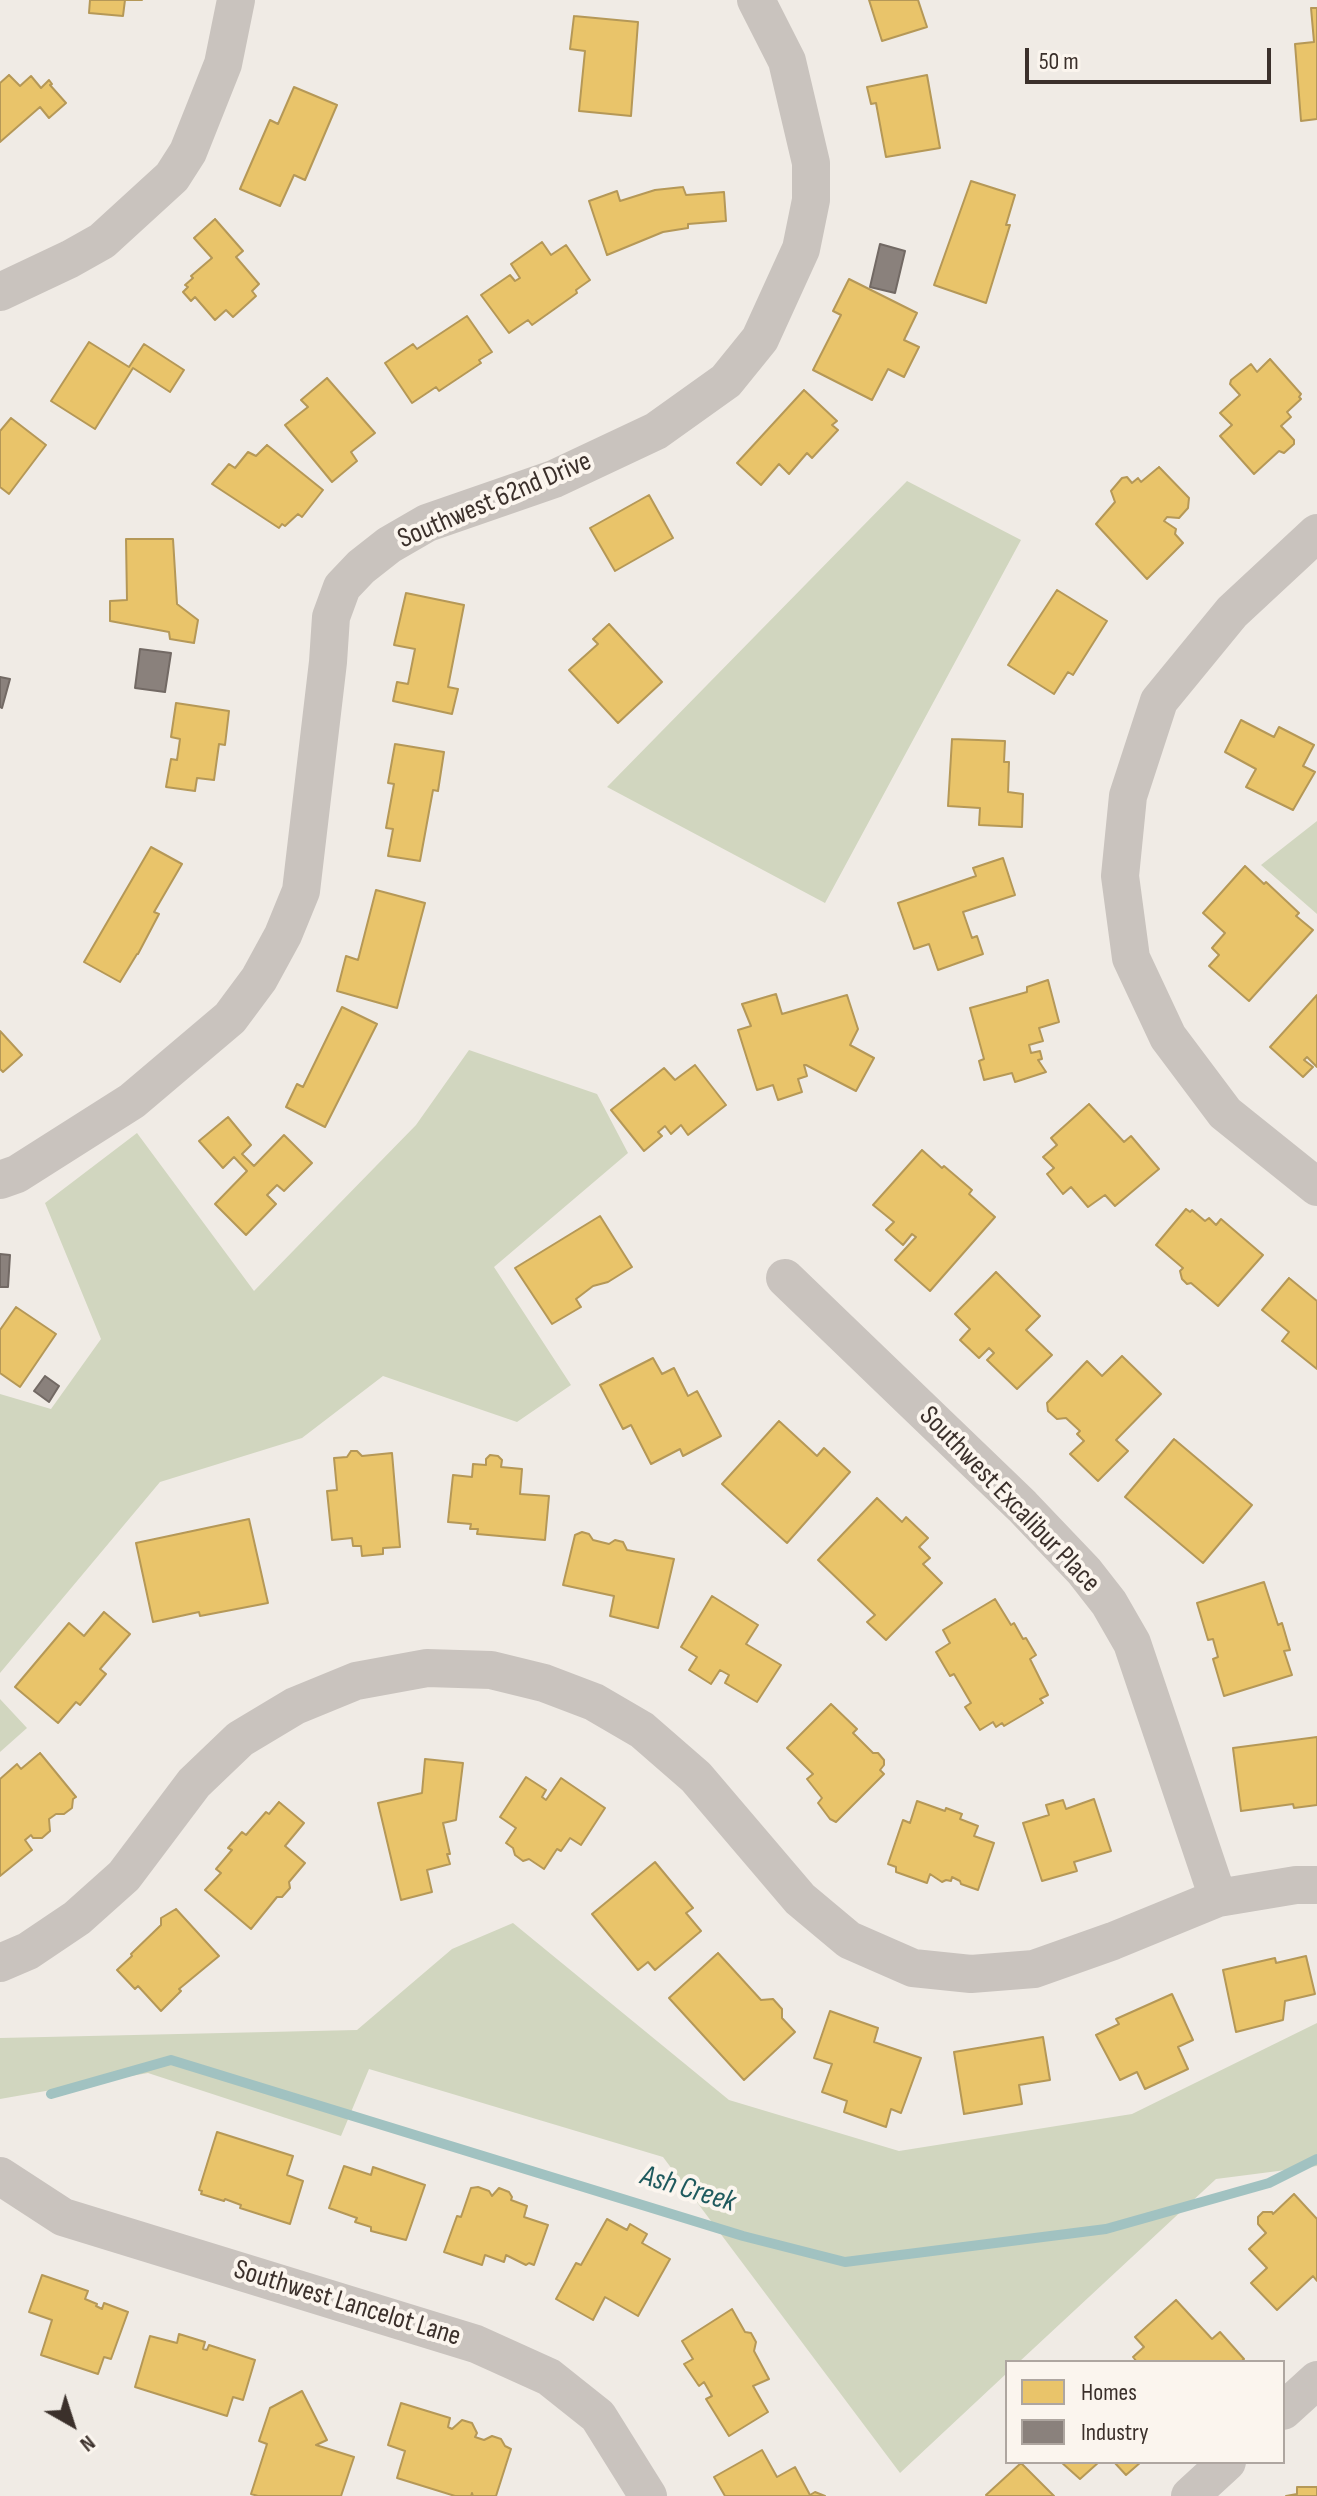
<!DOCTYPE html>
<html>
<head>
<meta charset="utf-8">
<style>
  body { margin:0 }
  #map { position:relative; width:1317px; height:2496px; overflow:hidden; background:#f0ebe5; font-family:"Sofia Sans Condensed",sans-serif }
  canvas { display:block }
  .legend { position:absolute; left:1005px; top:2360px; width:280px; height:104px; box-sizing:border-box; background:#fbf5ee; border:2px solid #aea6a0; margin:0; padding:10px 14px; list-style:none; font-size:24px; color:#3b302b }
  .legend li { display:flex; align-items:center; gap:16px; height:40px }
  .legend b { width:40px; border:2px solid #aea6a0 }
  .north { position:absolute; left:32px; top:2384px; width:80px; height:80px; -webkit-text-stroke:6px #fbf5ee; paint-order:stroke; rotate:141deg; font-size:22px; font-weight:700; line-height:32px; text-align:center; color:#3b302b }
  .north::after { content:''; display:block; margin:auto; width:28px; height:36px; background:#3b302b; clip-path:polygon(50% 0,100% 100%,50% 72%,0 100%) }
  .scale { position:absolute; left:1025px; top:48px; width:246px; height:36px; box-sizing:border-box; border:4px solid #3b302b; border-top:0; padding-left:10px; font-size:24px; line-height:28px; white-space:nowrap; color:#3b302b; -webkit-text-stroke:6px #fbf5ee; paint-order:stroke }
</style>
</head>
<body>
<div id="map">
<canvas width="1317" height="2496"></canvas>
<ul class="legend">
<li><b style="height:22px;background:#e9c46a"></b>Homes</li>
<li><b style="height:22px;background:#8a817c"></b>Industry</li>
</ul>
<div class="north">N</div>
<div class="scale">50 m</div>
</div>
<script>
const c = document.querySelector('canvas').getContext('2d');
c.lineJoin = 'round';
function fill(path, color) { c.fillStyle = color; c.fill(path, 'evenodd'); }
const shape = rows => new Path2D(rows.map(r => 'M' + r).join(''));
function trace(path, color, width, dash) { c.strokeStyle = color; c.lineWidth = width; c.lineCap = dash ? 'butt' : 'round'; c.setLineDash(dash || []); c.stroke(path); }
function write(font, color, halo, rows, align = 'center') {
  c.font = font + ' "Sofia Sans Condensed",sans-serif'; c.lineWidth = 8; c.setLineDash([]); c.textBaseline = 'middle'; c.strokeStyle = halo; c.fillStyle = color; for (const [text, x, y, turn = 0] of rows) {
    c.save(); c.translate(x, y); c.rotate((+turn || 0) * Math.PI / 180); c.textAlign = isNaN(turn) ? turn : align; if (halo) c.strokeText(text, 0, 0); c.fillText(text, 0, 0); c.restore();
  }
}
fill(shape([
  [907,481,1021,540,825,903,607,787],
  [1317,821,1317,914,1261,865],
  [469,1050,597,1094,628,1153,494,1267,571,1385,517,1422,383,1376,302,1438,160,1482,0,1673,0,1394,51,1409,101,1339,45,1203,137,1133,254,1291,416,1125],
  [0,1699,27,1728,0,1752],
  [513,1923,729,2100,899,2151,1132,2114,1317,2023,1317,2166,1216,2179,1019,2362,1007,2362,1007,2373,900,2473,663,2157,369,2069,341,2136,148,2073,0,2099,0,2038,357,2030,452,1949]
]), '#d1d6bf');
const homes = shape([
  [90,0,142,0,125,0,123,16,89,13,90,0],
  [869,0,918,0,927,27,882,41,869,0],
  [1311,8,1317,8,1317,119,1301,121,1295,44,1314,42,1311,8],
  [574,16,638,22,631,116,579,111,585,51,570,49,574,16],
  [9,75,20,86,31,76,41,88,49,80,52,84,50,85,66,103,49,118,40,107,0,142,0,83,9,75],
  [927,75,940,148,886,157,876,103,871,104,867,87,927,75],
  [294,87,337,105,305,180,294,175,280,206,240,189,270,120,278,124,294,87],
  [971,181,1015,195,1006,225,1010,225,986,303,934,285,971,181],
  [683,187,686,195,724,192,726,221,688,224,688,228,663,232,607,255,589,201,617,191,620,201,655,190,683,187],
  [215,219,243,251,236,257,259,284,252,291,256,296,233,317,226,310,215,320,195,297,191,301,183,292,188,287,185,285,193,278,191,276,212,258,194,238,215,219],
  [542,242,551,255,566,245,590,280,576,290,577,293,532,325,528,320,509,333,481,295,510,275,515,281,520,278,511,264,542,242],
  [849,279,917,313,904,340,919,347,904,377,888,369,872,400,813,370,841,315,833,311,849,279],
  [467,316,492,352,479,360,481,363,439,391,436,387,412,403,385,363,413,344,417,349,467,316],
  [89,342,129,367,144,344,184,370,170,392,133,368,95,429,51,401,89,342],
  [1270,359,1301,394,1299,397,1301,399,1287,412,1291,417,1281,426,1294,440,1294,444,1284,453,1279,451,1254,474,1220,436,1232,425,1220,413,1240,395,1230,384,1231,380,1251,364,1257,372,1270,359],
  [327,378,375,433,351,452,357,461,332,482,285,425,308,407,301,400,327,378],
  [804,390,837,421,832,425,838,430,812,458,807,453,789,474,779,464,761,485,737,463,804,390],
  [11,418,46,445,9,494,0,487,0,431,11,418],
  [267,445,323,490,302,517,298,514,285,526,282,524,279,528,212,484,229,464,235,468,248,452,256,456,267,445],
  [1159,467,1189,498,1188,508,1179,518,1167,517,1164,521,1176,529,1175,534,1183,543,1147,579,1096,524,1115,502,1111,491,1122,478,1127,477,1132,483,1138,478,1141,482,1159,467],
  [649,495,673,538,615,571,590,528,649,495],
  [126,539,173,539,177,604,198,620,194,643,170,639,169,632,110,621,110,601,127,600,126,539],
  [1057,590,1107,621,1073,675,1068,672,1054,694,1008,665,1057,590],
  [406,593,464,605,448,687,458,689,452,714,393,701,397,682,408,684,415,649,394,645,406,593],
  [609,624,662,682,618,723,569,670,598,644,593,639,609,624],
  [176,703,229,711,225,745,219,744,214,780,197,778,195,791,166,787,171,759,177,760,180,739,171,737,176,703],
  [1241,720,1274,737,1279,727,1314,745,1303,766,1315,772,1293,810,1246,787,1256,769,1225,752,1241,720],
  [952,739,1005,741,1004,762,1009,762,1008,792,1023,794,1022,827,979,825,980,808,948,806,952,739],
  [395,744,444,752,438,791,433,790,420,861,388,856,393,829,386,828,394,784,388,783,395,744],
  [151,847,182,864,154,912,159,914,138,954,137,954,120,982,84,962,151,847],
  [1003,858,1015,895,963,912,972,938,977,936,983,954,938,970,929,944,914,949,898,903,976,876,973,868,1003,858],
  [1245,866,1264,884,1266,882,1299,913,1296,916,1313,930,1249,1001,1209,966,1219,955,1212,948,1225,933,1203,913,1245,866],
  [376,890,425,903,397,1008,337,991,346,956,358,960,376,890],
  [1048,980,1059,1022,1039,1028,1043,1041,1029,1045,1031,1053,1040,1051,1042,1059,1038,1060,1046,1072,1015,1082,1012,1073,984,1080,979,1061,984,1059,970,1008,1027,992,1027,987,1048,980],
  [776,994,782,1014,847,995,858,1029,850,1045,874,1058,856,1091,806,1065,804,1065,807,1076,798,1079,802,1092,778,1100,773,1085,757,1090,738,1030,751,1026,742,1004,776,994],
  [1317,995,1317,1067,1307,1057,1304,1060,1313,1067,1303,1077,1270,1047,1317,995],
  [342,1007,377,1024,325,1127,286,1107,297,1084,303,1087,342,1007],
  [0,1031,22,1055,3,1072,0,1069,0,1031],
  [695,1065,726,1105,688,1135,681,1125,671,1134,665,1126,658,1132,662,1136,644,1151,611,1110,664,1068,675,1080,695,1065],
  [1089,1104,1124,1142,1131,1136,1159,1169,1115,1206,1105,1195,1088,1207,1071,1187,1063,1194,1047,1174,1054,1168,1043,1157,1057,1145,1051,1138,1089,1104],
  [228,1117,251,1145,242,1154,254,1166,284,1135,312,1163,284,1191,277,1185,267,1195,276,1204,246,1235,215,1204,247,1171,234,1157,223,1168,199,1141,228,1117],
  [922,1150,942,1168,944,1166,972,1190,969,1194,995,1217,930,1291,895,1260,916,1237,912,1234,903,1245,886,1230,894,1222,873,1205,922,1150],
  [1186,1209,1190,1212,1192,1210,1205,1221,1209,1218,1216,1225,1221,1219,1263,1255,1218,1306,1191,1283,1187,1284,1182,1279,1180,1271,1183,1268,1156,1245,1186,1209],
  [600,1216,632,1267,608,1282,593,1286,576,1299,581,1307,552,1324,515,1268,600,1216],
  [996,1272,1040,1316,1026,1330,1052,1355,1017,1389,987,1360,994,1353,989,1348,979,1358,960,1340,970,1329,955,1314,996,1272],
  [1289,1278,1317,1301,1317,1369,1282,1341,1289,1332,1262,1310,1289,1278],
  [16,1307,56,1334,20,1387,0,1373,0,1330,16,1307],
  [1122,1356,1161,1394,1116,1440,1128,1451,1098,1481,1070,1454,1084,1441,1077,1434,1080,1431,1066,1418,1057,1419,1048,1411,1047,1403,1087,1361,1102,1376,1122,1356],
  [653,1358,662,1374,674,1368,688,1396,697,1391,721,1436,683,1456,680,1449,651,1464,631,1425,623,1429,600,1385,653,1358],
  [779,1421,817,1456,824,1448,850,1472,787,1543,722,1484,779,1421],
  [1174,1439,1252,1505,1203,1563,1125,1497,1174,1439],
  [351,1451,357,1451,362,1456,392,1453,400,1547,383,1548,383,1554,362,1556,361,1546,353,1546,352,1538,332,1540,327,1491,337,1490,334,1458,347,1457,351,1451],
  [490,1455,498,1456,502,1460,501,1467,522,1469,520,1494,549,1496,545,1540,477,1534,478,1529,470,1529,471,1524,448,1522,453,1475,472,1477,473,1464,486,1465,486,1459,490,1455],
  [877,1498,902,1522,906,1517,928,1538,919,1547,930,1558,923,1564,942,1583,886,1640,867,1622,875,1615,818,1560,877,1498],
  [249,1519,268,1603,200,1616,199,1612,153,1622,136,1543,249,1519],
  [582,1532,589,1534,593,1540,609,1544,615,1540,623,1542,627,1550,674,1559,658,1628,610,1616,614,1596,563,1585,575,1535,582,1532],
  [1264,1582,1278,1625,1282,1623,1290,1650,1284,1651,1292,1675,1224,1696,1213,1659,1218,1657,1213,1639,1208,1640,1197,1603,1264,1582],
  [712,1596,758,1625,746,1644,781,1665,757,1702,725,1683,729,1675,720,1670,711,1684,689,1670,697,1657,681,1647,712,1596],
  [995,1599,1011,1625,1014,1623,1023,1639,1026,1638,1036,1655,1030,1659,1048,1695,1040,1699,1043,1703,1004,1726,1002,1723,996,1727,993,1722,980,1730,965,1707,971,1703,954,1674,950,1676,936,1652,950,1643,943,1630,995,1599],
  [104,1612,130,1634,100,1669,106,1674,80,1705,76,1702,58,1723,15,1687,69,1623,84,1636,104,1612],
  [831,1704,857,1729,853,1733,873,1753,878,1753,884,1760,884,1765,880,1770,884,1774,836,1822,830,1819,818,1803,822,1798,807,1779,813,1774,787,1748,831,1704],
  [1317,1737,1317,1805,1294,1808,1293,1804,1241,1811,1233,1748,1317,1737],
  [40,1753,76,1797,73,1799,72,1808,64,1814,56,1814,49,1819,50,1831,42,1838,33,1838,31,1835,25,1840,32,1850,0,1876,0,1779,17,1764,21,1769,40,1753],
  [425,1759,463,1763,456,1820,443,1823,450,1854,447,1854,450,1864,427,1870,432,1892,401,1900,378,1803,422,1793,425,1759],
  [526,1777,546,1790,542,1797,546,1800,561,1778,605,1808,581,1845,570,1838,561,1851,557,1849,544,1869,529,1859,523,1861,515,1855,513,1848,506,1843,516,1828,500,1817,526,1777],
  [1094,1799,1111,1851,1074,1862,1077,1871,1042,1881,1023,1823,1049,1815,1046,1805,1063,1800,1066,1809,1094,1799],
  [917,1801,945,1811,946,1808,962,1814,960,1819,978,1826,974,1836,994,1843,978,1890,961,1884,960,1881,952,1877,951,1881,946,1880,942,1882,930,1874,927,1883,896,1872,896,1867,888,1864,903,1820,910,1823,917,1801],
  [279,1802,304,1823,285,1846,305,1863,289,1882,290,1888,282,1897,277,1897,251,1929,205,1890,221,1873,216,1869,232,1850,228,1848,242,1832,246,1835,266,1812,269,1814,279,1802],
  [655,1862,693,1908,686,1913,701,1931,655,1970,648,1962,638,1970,592,1914,655,1862],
  [176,1909,219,1956,179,1989,181,1991,161,2011,138,1986,135,1989,117,1970,132,1956,131,1954,161,1925,161,1918,176,1909],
  [718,1953,761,2000,773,1999,782,2009,782,2018,795,2032,744,2080,669,1998,718,1953],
  [1306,1956,1315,1994,1285,2001,1283,2020,1236,2032,1223,1970,1275,1958,1276,1963,1306,1956],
  [1172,1994,1193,2040,1178,2047,1188,2069,1145,2089,1137,2072,1120,2080,1096,2035,1119,2024,1116,2019,1172,1994],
  [830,2011,878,2028,874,2042,921,2058,901,2113,891,2109,886,2127,844,2112,847,2101,822,2092,832,2064,814,2058,830,2011],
  [1043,2037,1050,2080,1019,2085,1022,2104,964,2114,954,2052,1043,2037],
  [217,2132,293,2156,287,2175,303,2181,290,2224,240,2208,241,2205,225,2199,224,2201,201,2194,202,2191,199,2190,217,2132],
  [344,2166,371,2175,373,2167,425,2185,406,2240,371,2231,371,2227,355,2222,357,2218,329,2208,344,2166],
  [478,2187,489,2191,492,2196,499,2188,509,2192,512,2197,511,2200,527,2206,524,2217,548,2225,534,2265,529,2263,526,2265,506,2255,504,2262,485,2255,482,2265,444,2252,457,2216,461,2217,471,2188,478,2187],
  [1294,2194,1317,2219,1317,2281,1313,2276,1277,2310,1251,2283,1267,2268,1249,2249,1266,2233,1258,2224,1258,2217,1263,2212,1272,2212,1273,2214,1294,2194],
  [607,2219,627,2230,630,2224,647,2234,642,2243,670,2259,638,2316,605,2297,593,2320,556,2299,576,2263,581,2265,607,2219],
  [42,2275,88,2291,85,2299,97,2304,96,2306,102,2309,104,2303,128,2312,111,2359,104,2357,98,2374,41,2355,52,2320,29,2312,42,2275],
  [1176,2300,1212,2339,1220,2332,1244,2359,1241,2362,1137,2362,1133,2357,1144,2347,1135,2337,1176,2300],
  [732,2309,745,2332,751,2333,756,2342,754,2351,769,2379,753,2386,768,2412,729,2436,706,2399,712,2396,704,2382,699,2386,684,2364,693,2359,682,2341,732,2309],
  [179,2334,205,2342,203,2349,207,2350,209,2345,255,2360,243,2400,233,2397,227,2416,135,2387,150,2336,177,2343,179,2334],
  [302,2391,327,2440,316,2445,354,2457,341,2496,258,2496,251,2494,267,2444,259,2441,270,2408,302,2391],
  [401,2403,450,2418,448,2427,452,2429,462,2420,472,2423,477,2433,475,2437,484,2440,492,2436,501,2439,505,2446,511,2449,496,2496,473,2496,472,2493,471,2496,455,2496,397,2478,405,2451,388,2445,401,2403],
  [762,2450,777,2477,795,2467,810,2495,815,2492,825,2496,725,2496,714,2477,762,2450],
  [1061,2462,1099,2462,1080,2479,1061,2462],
  [1114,2462,1141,2462,1126,2475,1114,2462],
  [1021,2463,1054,2496,987,2496,986,2495,1021,2463],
  [1297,2487,1317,2487,1317,2496,1286,2496,1297,2494,1297,2487]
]);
fill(homes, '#e9c46a');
trace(homes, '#b59857', 2);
const industry = shape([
  [880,244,905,251,895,293,870,287,880,244],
  [140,649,171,653,165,692,135,688,140,649],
  [0,677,10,679,2,708,0,707,0,677],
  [0,1254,10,1255,8,1287,0,1287,0,1254],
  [45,1376,59,1386,49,1402,34,1391,45,1376]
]);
fill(industry, '#8a817c');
trace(industry, '#726964', 2);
trace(shape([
  [51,2094,171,2060,743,2236,845,2262,1106,2229,1269,2183,1317,2159]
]), '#a1c2c1', 10);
trace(shape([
  [0,292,70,259,102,241,172,177,188,152,223,64,236,0],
  [1317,533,1232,612,1159,701,1128,796,1120,876,1131,958,1168,1037,1225,1113,1317,1187],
  [0,1180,17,1174,132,1101,230,1018,259,979,283,935,301,891,328,662,331,617,342,587,361,567,389,545,427,523,554,479,656,431,726,381,760,339,801,249,811,200,811,163,787,61,756,0],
  [785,1278,1022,1506,1084,1571,1109,1603,1132,1643,1218,1898],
  [0,1963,28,1951,77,1918,124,1876,194,1783,240,1739,295,1706,356,1681,427,1668,491,1670,544,1683,594,1702,642,1730,696,1777,800,1899,849,1940,913,1968,971,1974,1034,1969,1113,1941,1218,1898,1296,1885,1317,1885],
  [0,2176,63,2217,476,2344,549,2377,598,2416,648,2496],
  [1283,2411,1317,2380],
  [1190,2496,1227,2462]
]), '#c9c3be', 38);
write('28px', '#3b302b', '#fbf5ee', [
  ["Southwest 62nd Drive",495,501,-23],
  ["Southwest Excalibur Place",1009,1500,46],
  ["Southwest Lancelot Lane",347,2304,17]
]);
write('italic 30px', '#1f5a5e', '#fbf5ee', [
  ["Ash Creek",688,2190,17]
]);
</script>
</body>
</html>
